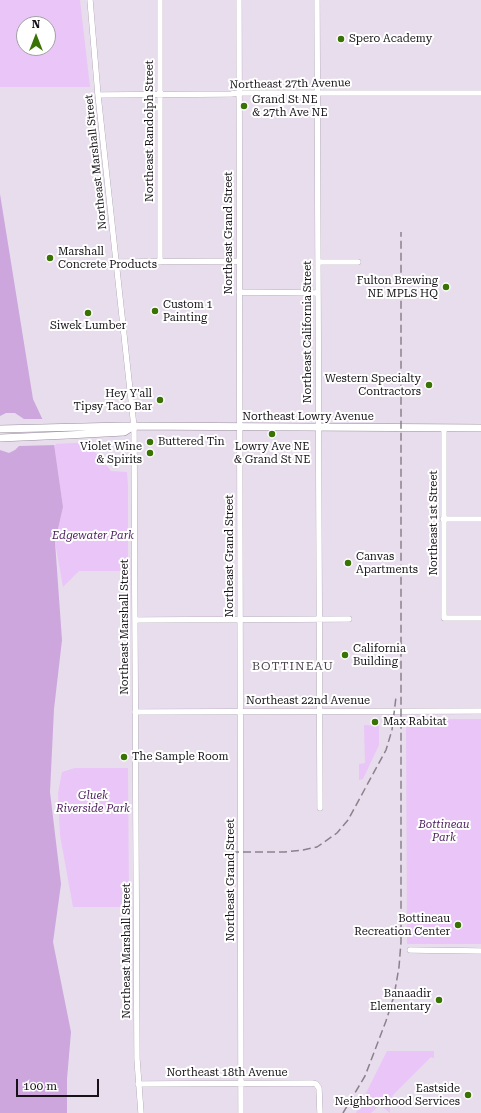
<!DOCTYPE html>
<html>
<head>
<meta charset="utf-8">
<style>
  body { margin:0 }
  #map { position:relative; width:481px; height:1113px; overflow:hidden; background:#e8ddec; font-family:"Roboto Serif",serif }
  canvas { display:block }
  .north { position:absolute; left:16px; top:16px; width:40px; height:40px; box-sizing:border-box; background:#fff; border:1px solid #a2a0a2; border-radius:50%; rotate:0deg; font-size:11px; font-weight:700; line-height:16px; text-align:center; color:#161217 }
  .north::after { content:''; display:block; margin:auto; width:14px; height:18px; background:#387304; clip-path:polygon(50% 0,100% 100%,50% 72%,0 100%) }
  .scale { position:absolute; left:16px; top:1079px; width:83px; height:18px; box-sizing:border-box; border:2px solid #161217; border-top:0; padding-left:5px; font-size:12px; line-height:14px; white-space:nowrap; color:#161217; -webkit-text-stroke:3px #fff; paint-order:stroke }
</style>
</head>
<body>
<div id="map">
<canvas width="481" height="1113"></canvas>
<div class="north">N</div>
<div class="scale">100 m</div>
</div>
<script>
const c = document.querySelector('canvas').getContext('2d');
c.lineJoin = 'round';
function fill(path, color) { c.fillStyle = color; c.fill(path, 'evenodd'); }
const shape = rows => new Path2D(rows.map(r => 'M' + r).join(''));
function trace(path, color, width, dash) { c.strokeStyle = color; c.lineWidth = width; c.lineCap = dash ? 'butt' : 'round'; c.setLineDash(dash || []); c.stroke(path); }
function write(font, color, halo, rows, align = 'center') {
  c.font = font + ' "Roboto Serif",serif'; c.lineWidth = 4; c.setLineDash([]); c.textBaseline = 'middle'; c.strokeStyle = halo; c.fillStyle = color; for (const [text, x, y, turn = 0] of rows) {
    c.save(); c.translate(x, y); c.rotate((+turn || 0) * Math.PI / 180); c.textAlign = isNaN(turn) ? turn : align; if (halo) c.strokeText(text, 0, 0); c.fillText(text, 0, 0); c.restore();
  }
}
fill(shape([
  [0,0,80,0,90,87,0,87],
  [24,24,48,24,48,48,24,48],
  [95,442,95,452,111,471,127,472,128,486,128,571,79,571,63,587,55,542,63,507,54,444],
  [406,719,481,719,481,944,407,944],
  [364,725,379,726,379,745,363,779,359,780,359,764,365,763],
  [75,768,128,768,129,907,73,907,60,835,58,793,62,772],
  [387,1051,434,1051,434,1058,431,1057,393,1095,390,1103,390,1113,380,1105,371,1113,356,1113]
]), '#e9c5f8');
fill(shape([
  [0,194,33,399,54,444,63,507,55,542,62,640,54,709,50,792,61,884,53,942,71,1032,67,1079,67,1113,0,1113]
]), '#cca6dd');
fill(shape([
  [6,413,15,413,24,419,45,419,56,445,19,446,15,450,9,453,0,450,0,416]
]), '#e8ddec');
const minor = shape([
  [90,0,98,95,134,427,137,1059,141,1113],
  [160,0,160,262],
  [239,0,241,1113],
  [317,0,320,808],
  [98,95,231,94,239,93,481,93],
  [117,262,239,261],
  [318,262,358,262],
  [239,292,317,293],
  [444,428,444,618,481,618],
  [443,519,481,519],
  [136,620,349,619],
  [135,712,481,711],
  [410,950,481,951],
  [138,1084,312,1083,316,1084,319,1088,320,1113]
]);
const major = shape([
  [0,429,124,426,481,428],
  [0,438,68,435,124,432,132,427]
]);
trace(minor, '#988f9d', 6);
trace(major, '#988f9d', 8);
trace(minor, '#fff', 5.5);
trace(major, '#fff', 7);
trace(shape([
  [231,852,285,852,303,850,317,847,337,833,348,820,386,750,392,730,396,697],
  [343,1113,365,1076,386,1021,394,996,399,967,401,942,401,232]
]), '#89828c', 1.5, [8, 4]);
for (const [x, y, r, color] of [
  [341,39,4,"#387304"],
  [244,106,4,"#387304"],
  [50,258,4,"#387304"],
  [446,287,4,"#387304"],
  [155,311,4,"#387304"],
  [88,313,4,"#387304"],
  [429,385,4,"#387304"],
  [160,400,4,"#387304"],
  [272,434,4,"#387304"],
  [150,442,4,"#387304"],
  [150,453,4,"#387304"],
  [348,563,4,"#387304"],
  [345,655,4,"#387304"],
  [375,722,4,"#387304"],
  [124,757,4,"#387304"],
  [458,925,4,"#387304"],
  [439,1000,4,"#387304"],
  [468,1095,4,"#387304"]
]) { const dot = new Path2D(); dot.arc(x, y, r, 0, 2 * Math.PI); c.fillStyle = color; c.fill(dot); trace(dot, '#fff', 1.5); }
write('11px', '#161217', '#fff', [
  ["Spero Academy",349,39],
  ["Grand St NE",252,100],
  ["& 27th Ave NE",252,113],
  ["Marshall",58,252],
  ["Concrete Products",58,265],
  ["Fulton Brewing",438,281,"right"],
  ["NE MPLS HQ",438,294,"right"],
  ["Custom 1",163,305],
  ["Painting",163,318],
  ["Siwek Lumber",88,326,"center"],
  ["Western Specialty",421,379,"right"],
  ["Contractors",421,392,"right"],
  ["Hey Y'all",152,394,"right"],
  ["Tipsy Taco Bar",152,407,"right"],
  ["Buttered Tin",158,442],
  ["Violet Wine",142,447,"right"],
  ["& Spirits",142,460,"right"],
  ["Lowry Ave NE",272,447,"center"],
  ["& Grand St NE",272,460,"center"],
  ["Canvas",356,557],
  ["Apartments",356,570],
  ["California",353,649],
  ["Building",353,662],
  ["Max Rabitat",383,722],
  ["The Sample Room",132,757],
  ["Bottineau",450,919,"right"],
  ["Recreation Center",450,932,"right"],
  ["Banaadir",431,994,"right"],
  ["Elementary",431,1007,"right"],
  ["Eastside",460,1089,"right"],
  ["Neighborhood Services",460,1102,"right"]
], 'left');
write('11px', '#161217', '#fff', [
  ["Northeast 27th Avenue",290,84,-1],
  ["Northeast Randolph Street",150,131,-90],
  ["Northeast Marshall Street",96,162,-96],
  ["Northeast Grand Street",229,233,-90],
  ["Northeast California Street",308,332,-90],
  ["Northeast Lowry Avenue",308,417],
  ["Northeast 1st Street",434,523,-90],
  ["Northeast Grand Street",230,556,-90],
  ["Northeast Marshall Street",125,627,-90],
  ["Northeast 22nd Avenue",308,701],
  ["Northeast Grand Street",231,880,-90],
  ["Northeast Marshall Street",127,951,-90],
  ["Northeast 18th Avenue",227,1073]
]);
write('italic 11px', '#4c1d5e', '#fff', [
  ["Edgewater Park",93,536],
  ["Gluek",93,796],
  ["Riverside Park",93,809],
  ["Bottineau",444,825],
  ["Park",444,838]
]);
c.letterSpacing = '1px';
write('12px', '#4e4652', '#fff', [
  ["BOTTINEAU",293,666]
]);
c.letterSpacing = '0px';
</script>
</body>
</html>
